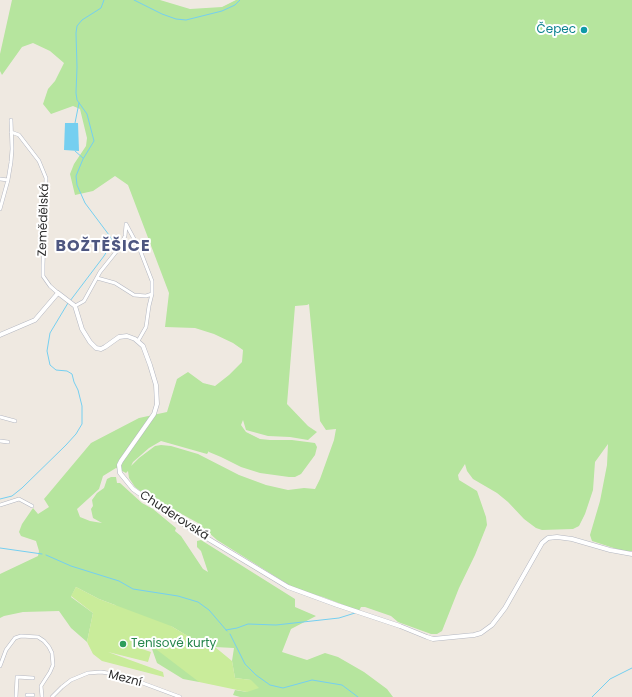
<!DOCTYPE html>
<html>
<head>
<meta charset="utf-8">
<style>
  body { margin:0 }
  canvas { display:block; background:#efe9e1 }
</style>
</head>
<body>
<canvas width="632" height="697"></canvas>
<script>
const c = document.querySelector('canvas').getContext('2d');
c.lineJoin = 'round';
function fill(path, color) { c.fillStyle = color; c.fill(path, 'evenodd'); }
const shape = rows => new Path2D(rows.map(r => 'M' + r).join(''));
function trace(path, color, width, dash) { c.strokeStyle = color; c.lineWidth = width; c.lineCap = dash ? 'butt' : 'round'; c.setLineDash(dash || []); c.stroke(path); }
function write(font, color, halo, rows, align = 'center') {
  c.font = font + ' Poppins,sans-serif'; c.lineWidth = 4; c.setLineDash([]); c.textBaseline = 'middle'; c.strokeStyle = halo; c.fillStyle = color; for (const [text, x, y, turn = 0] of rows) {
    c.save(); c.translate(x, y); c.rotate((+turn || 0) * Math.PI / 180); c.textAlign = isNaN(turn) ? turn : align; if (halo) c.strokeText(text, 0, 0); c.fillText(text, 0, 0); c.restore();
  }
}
fill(shape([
  [12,0,160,0,190,9,222,7,236,0,632,0,632,551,623,551,592,541,590,535,600,501,607,465,608,444,595,462,593,490,585,514,579,526,573,529,542,530,536,528,524,519,508,502,497,493,473,479,467,471,465,464,458,475,459,480,477,491,486,517,487,525,475,555,459,588,442,631,437,634,431,634,398,622,391,616,365,607,361,607,359,611,323,597,297,590,217,540,198,523,178,512,152,500,135,487,129,478,128,471,126,473,116,468,103,476,99,489,77,509,80,517,90,521,102,523,93,518,91,509,93,506,92,500,97,493,104,488,107,479,111,477,116,477,117,483,120,483,142,503,153,509,176,528,175,531,181,536,203,569,208,572,201,551,197,547,197,541,201,540,295,599,295,607,316,616,291,629,282,652,307,660,325,653,338,657,364,672,387,689,393,697,240,697,233,695,235,690,247,692,251,680,235,678,232,661,234,648,215,647,191,638,171,626,198,665,199,682,183,679,157,663,147,635,115,605,99,599,76,587,71,597,93,613,87,642,71,628,59,611,23,612,4,616,0,618,0,574,38,556,39,551,36,541,21,536,19,532,22,524,33,508,38,514,49,507,44,499,91,443,139,418,167,412,177,379,188,372,203,383,215,386,229,375,242,362,243,350,233,343,214,334,195,328,165,327,169,293,128,185,115,176,93,191,75,195,70,174,74,164,86,146,87,138,80,109,73,106,51,114,43,104,48,89,55,81,64,63,50,51,33,43,22,47,2,75,0,71,0,54],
  [309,304,320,421,326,430,336,429,334,440,320,479,315,489,304,488,288,490,266,485,239,475,198,454,171,446,161,445,155,446,139,458,131,466,133,462,149,448,161,441,207,454,209,451,209,452,221,457,241,467,260,473,289,477,295,477,301,474,315,455,317,447,315,443,292,440,270,440,260,439,246,432,241,425,243,420,246,430,268,436,290,437,308,440,317,432,308,426,287,404,295,306,307,305]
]), '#b6e59e');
fill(shape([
  [76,587,99,599,171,626,191,638,215,647,232,661,235,678,251,680,259,688,247,692,199,682,144,640,142,649,151,652,148,662,108,652,163,672,164,677,102,661,93,654,87,642,93,613,71,596]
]), '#c9ec9a');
fill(shape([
  [65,123,78,123,79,151,64,150]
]), '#75cff0');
trace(shape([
  [134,0,162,14,176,19,186,20,222,11,235,5,240,0],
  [75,123,79,103],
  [75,151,83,158],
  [70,301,104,256,112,243,112,240,109,235,85,203,77,185,76,176,83,159,94,141,87,114,77,100,76,93,77,67,76,33,77,26,82,20,101,8,104,0],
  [0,499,12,496,22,488,66,445,76,434,82,424,82,406,78,390,74,382,72,374,67,371,56,370,50,365,47,351,50,333,68,303],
  [0,548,42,554],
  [46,555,71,566,119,581,133,589,178,596,198,602,209,610,227,631],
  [226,630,237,628,248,624,276,625,339,618,355,613],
  [230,634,245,664,256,675,270,685,283,688,312,680,342,685,358,697],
  [592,697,610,679,632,668]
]), '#75cff0', 1);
const minor = shape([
  [11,132,19,135,39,161,46,178,43,265,43,276,50,286,58,293],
  [0,179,8,180],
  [0,209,8,180,11,162,12,149,11,120],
  [97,278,115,283,134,295,146,296,152,294,152,281,140,250,126,224],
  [75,306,84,301,100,272,120,247,125,236,126,225],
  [138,341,146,327,149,306,152,294],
  [0,417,15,421],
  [0,441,8,442],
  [0,505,19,499,32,506],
  [0,666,6,650,15,638,21,636,38,637,44,641,49,647,52,653,53,665,50,672,41,686,42,697],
  [27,695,33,695],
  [16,697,17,677,33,678],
  [52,697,62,687,71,680,88,673,101,672,121,675,180,697]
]);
const tertiary = shape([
  [0,335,35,320,58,293,75,306,82,329,90,342,96,348,101,349,105,347,119,337,127,336,135,339,143,346,150,365,156,385,157,404,154,414,121,461,119,465,120,473,133,489,177,520,288,587,337,605,400,626,427,637,433,639,474,635,481,633,492,625,505,608,542,543,548,538,557,537,572,539,610,550,632,554]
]);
trace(minor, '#b4b7c1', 4);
trace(tertiary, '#b4b7c1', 5);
trace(minor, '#fff', 3);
trace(tertiary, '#fff', 4);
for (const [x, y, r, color] of [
  [584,30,4,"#0f9aa8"],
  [123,644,4,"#2e9e5b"]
]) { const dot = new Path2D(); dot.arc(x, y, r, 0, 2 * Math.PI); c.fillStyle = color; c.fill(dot); trace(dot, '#fff', 1.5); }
write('12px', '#0d838f', '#fff', [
  ["Čepec",576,30]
], 'right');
write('12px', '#2e2e2e', '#fff', [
  ["Zemědělská",44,220,-88],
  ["Chuderovská",174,516,33],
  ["Mezní",125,679,15]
]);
write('12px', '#27864d', '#fff', [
  ["Tenisové kurty",131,644]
], 'left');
c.letterSpacing = '1px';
write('bold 16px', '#4d5680', '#fff', [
  ["BOŽTĚŠICE",103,247]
]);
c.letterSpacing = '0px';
</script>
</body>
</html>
